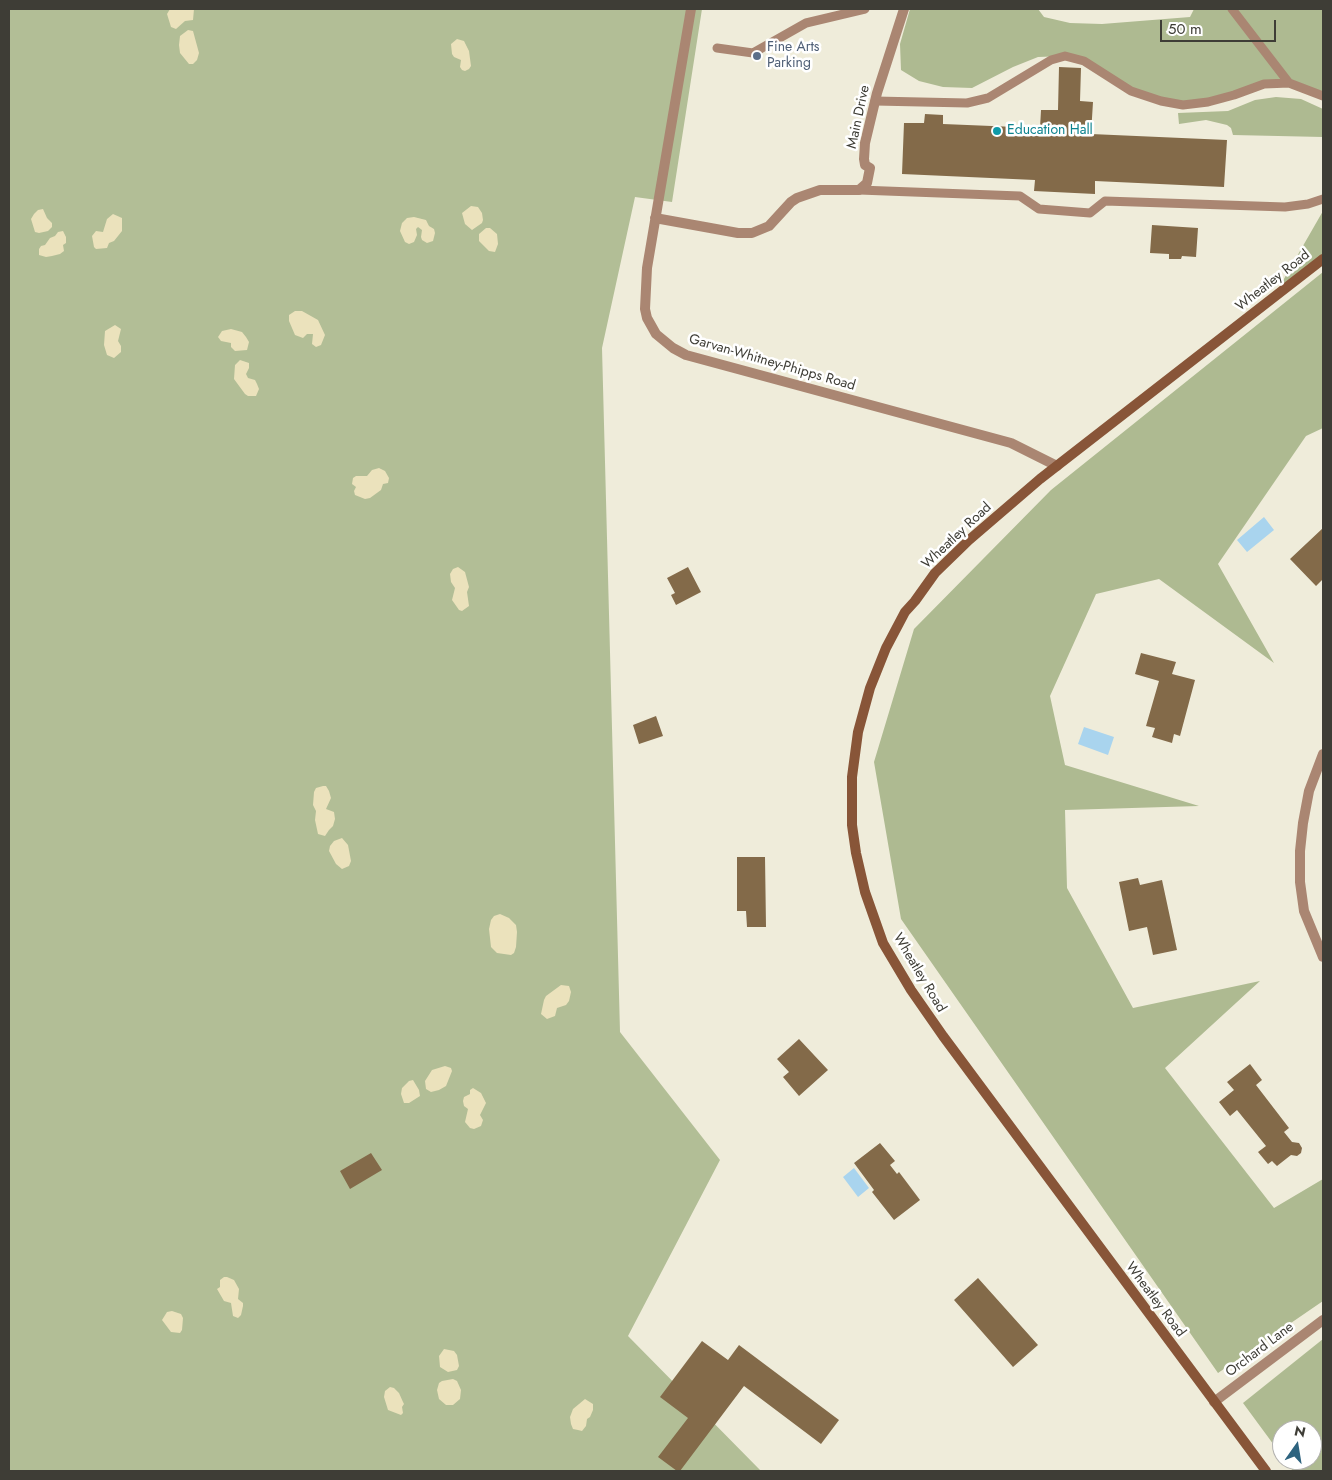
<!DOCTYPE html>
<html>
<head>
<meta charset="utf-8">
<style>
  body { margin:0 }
  #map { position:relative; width:1332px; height:1480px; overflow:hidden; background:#efecda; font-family:Jost,sans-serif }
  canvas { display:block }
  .frame { position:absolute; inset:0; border:10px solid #3e3d36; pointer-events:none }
  .north { position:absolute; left:1272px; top:1420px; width:50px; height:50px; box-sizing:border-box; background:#fff; border:1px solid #b2b1af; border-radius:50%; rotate:13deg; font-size:14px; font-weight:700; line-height:20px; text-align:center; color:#3e3d36 }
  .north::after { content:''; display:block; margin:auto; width:18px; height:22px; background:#2d637f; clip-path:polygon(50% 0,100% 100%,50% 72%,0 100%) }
  .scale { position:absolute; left:1160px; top:20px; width:116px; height:22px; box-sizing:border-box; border:2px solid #3e3d36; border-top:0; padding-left:6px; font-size:15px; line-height:18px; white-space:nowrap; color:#3e3d36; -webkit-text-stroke:4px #fff; paint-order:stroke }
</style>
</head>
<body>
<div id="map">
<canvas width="1332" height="1480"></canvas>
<div class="frame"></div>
<div class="north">N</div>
<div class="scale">50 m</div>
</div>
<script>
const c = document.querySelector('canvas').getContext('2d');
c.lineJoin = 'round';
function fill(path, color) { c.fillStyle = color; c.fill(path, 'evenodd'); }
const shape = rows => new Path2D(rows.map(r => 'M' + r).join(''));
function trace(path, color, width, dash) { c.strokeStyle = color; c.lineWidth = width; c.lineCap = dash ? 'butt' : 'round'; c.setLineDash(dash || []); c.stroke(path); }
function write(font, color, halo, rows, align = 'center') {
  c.font = font + ' Jost,sans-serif'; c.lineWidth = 5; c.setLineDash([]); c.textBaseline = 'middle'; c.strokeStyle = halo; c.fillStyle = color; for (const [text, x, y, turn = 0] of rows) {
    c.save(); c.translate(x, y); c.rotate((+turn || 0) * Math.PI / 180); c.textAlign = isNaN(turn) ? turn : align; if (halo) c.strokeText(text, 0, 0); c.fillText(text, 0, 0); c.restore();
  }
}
fill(shape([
  [9,9,702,9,672,202,635,197,602,348,620,1032,720,1160,628,1336,761,1471,9,1471]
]), '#b2be96');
fill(shape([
  [910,9,1038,9,1044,17,1070,23,1102,24,1190,17,1194,9,1323,9,1323,96,1289,83,1183,105,1131,91,1084,61,1065,56,1038,57,1013,67,972,88,943,87,919,81,901,70,900,44],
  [1276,97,1301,99,1323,109,1323,137,1233,135,1231,128,1227,125,1206,120,1179,124,1178,113,1228,111,1255,100],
  [1323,211,1323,259,1273,298],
  [1323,272,1323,428,1306,436,1218,564,1274,663,1159,579,1096,594,1050,696,1065,765,1199,806,1065,810,1067,888,1133,1008,1260,981,1165,1068,1274,1208,1323,1179,1323,1301,1218,1373,901,919,874,762,914,629,1051,490],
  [1323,1339,1323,1471,1293,1471,1285,1460,1312,1460,1312,1430,1282,1430,1282,1456,1243,1403]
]), '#aeba91');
fill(shape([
  [170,9,194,9,193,20,185,21,176,29,171,27,167,14],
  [188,30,193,31,199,53,197,60,193,64,189,64,180,53,179,45,180,36],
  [457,39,464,41,469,51,471,66,469,69,465,71,462,70,460,67,461,60,454,57,452,54,451,44],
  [471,206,478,207,482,213,483,220,482,223,472,230,465,224,462,213],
  [43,209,47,218,52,223,52,227,48,231,39,233,35,232,31,219,34,214,38,210],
  [113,214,122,218,122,231,114,241,109,243,107,248,96,249,94,247,92,236,96,231,103,232,107,219],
  [414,217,426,220,429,226,434,229,435,233,433,241,427,243,422,240,421,237,422,230,418,227,416,229,417,235,414,242,409,244,405,242,400,231,402,223,407,218],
  [486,228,490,228,497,234,498,244,495,252,489,251,479,241,479,234],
  [63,231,66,237,66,243,63,245,64,251,60,254,52,256,46,257,39,255,39,249,41,246,45,245,50,238,55,236,58,232],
  [295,311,302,311,318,320,325,335,321,345,316,347,312,344,313,334,307,334,303,338,295,335,289,321,289,315],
  [115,325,121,329,118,341,121,346,121,352,114,358,107,355,104,345,105,331],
  [231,329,242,332,246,337,249,342,247,350,235,351,231,347,231,343,221,341,218,337,222,331],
  [240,360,249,363,249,368,246,374,248,378,255,380,257,384,259,389,256,396,248,396,245,394,234,379,235,365],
  [379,468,385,471,389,478,388,483,383,484,381,490,370,498,365,499,355,495,354,491,356,487,352,484,353,478,356,476,367,476,372,470],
  [458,567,465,572,469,587,467,592,469,606,462,611,459,610,452,600,455,588,451,582,450,574,453,569],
  [323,786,326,786,329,791,331,798,326,809,334,812,335,819,333,826,329,830,325,836,318,834,315,820,316,811,313,805,314,792,316,788],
  [342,838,348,845,351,861,349,866,342,869,336,864,329,851,330,846,334,841],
  [500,914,509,918,516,925,517,932,516,947,514,953,511,955,497,953,491,947,489,929,491,920,494,916],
  [561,985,569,986,571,992,569,1001,566,1005,557,1008,555,1016,547,1019,541,1014,544,1000,546,996],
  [445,1066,451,1068,452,1071,446,1086,439,1090,431,1092,426,1089,425,1081,432,1070],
  [413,1080,419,1090,420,1096,409,1103,404,1103,401,1094,402,1088,409,1081],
  [473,1088,481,1093,486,1103,480,1115,483,1120,481,1126,474,1129,470,1128,465,1122,468,1109,464,1106,463,1101,464,1097,470,1094,470,1090],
  [224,1277,227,1277,234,1280,239,1289,238,1299,243,1303,243,1306,241,1315,238,1318,233,1316,231,1303,224,1301,217,1289,220,1287,220,1280],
  [172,1311,181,1314,183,1318,182,1330,180,1333,171,1332,162,1320,167,1312],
  [444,1349,454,1351,457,1355,459,1366,457,1370,448,1372,440,1367,439,1356],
  [453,1379,457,1381,461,1390,460,1399,453,1405,446,1405,439,1399,437,1390,439,1383,442,1381],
  [390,1387,394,1388,399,1393,403,1402,404,1404,402,1407,403,1413,401,1415,388,1410,384,1397,385,1391],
  [585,1399,593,1404,593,1410,590,1417,587,1419,586,1426,582,1431,578,1430,573,1429,571,1424,570,1417,573,1409]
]), '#ebe2bc');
fill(shape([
  [1264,517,1274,530,1247,552,1237,540],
  [1084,727,1114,737,1108,755,1078,744],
  [854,1168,869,1188,858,1197,843,1177]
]), '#a9d4ee');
fill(shape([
  [1059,67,1081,68,1080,101,1093,102,1091,134,1227,140,1224,187,1095,181,1095,194,1034,191,1035,180,902,174,904,123,924,123,925,114,943,115,943,124,1040,128,1041,110,1058,110],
  [1152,225,1198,228,1196,257,1182,256,1181,259,1169,259,1169,254,1150,253],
  [1323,528,1323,579,1316,586,1290,559],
  [688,567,701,592,676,605,671,595,675,593,667,578],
  [1141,653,1176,662,1172,674,1195,680,1180,736,1174,734,1172,743,1152,737,1155,728,1146,726,1159,681,1135,674],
  [656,716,663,736,639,744,633,725],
  [737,857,765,857,766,927,747,927,746,911,737,911],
  [1138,878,1140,885,1162,880,1177,950,1153,955,1147,927,1129,931,1119,882],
  [799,1039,828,1070,799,1096,783,1077,789,1072,777,1059],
  [1250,1064,1262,1080,1256,1085,1289,1128,1284,1132,1292,1142,1299,1143,1302,1148,1301,1153,1297,1156,1291,1155,1277,1166,1272,1161,1268,1164,1258,1152,1266,1146,1237,1110,1230,1116,1219,1102,1234,1090,1227,1082],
  [880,1143,895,1161,890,1165,897,1174,899,1172,920,1200,894,1220,872,1192,874,1190,854,1163],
  [371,1153,382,1170,350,1189,340,1171],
  [978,1278,1038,1345,1013,1367,954,1300],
  [702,1341,728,1360,739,1345,839,1420,821,1444,744,1386,680,1471,677,1471,658,1457,688,1418,660,1397]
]), '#836a49');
trace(shape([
  [1232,9,1289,83],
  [717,48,753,53,806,23,865,9],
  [875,101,967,103,988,98,1051,60,1065,56,1084,61,1131,91,1161,101,1183,105,1208,102,1234,95,1264,84,1289,83,1323,96],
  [859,190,1020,196,1039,209,1090,213,1105,201,1285,207,1308,204,1323,199]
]), '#aa8672', 9);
trace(shape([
  [691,9,647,268,645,309,647,318,656,334,673,348,686,355,1011,443,1057,466],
  [655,218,738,233,752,233,769,226,791,202,797,198,820,190,859,190,867,183,870,168,865,165,864,159,865,143,877,93,904,9],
  [1323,754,1309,791,1303,823,1300,851,1300,882,1304,911,1323,957],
  [1214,1402,1323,1320]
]), '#aa8672', 10);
trace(shape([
  [1266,1471,943,1036,911,990,883,943,865,892,856,853,852,825,852,777,858,732,870,688,886,648,905,612,915,601,935,573,969,540,1040,479,1323,259]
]), '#885538', 10);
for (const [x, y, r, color] of [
  [757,56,5,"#5c6f8a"],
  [997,131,5,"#0f9aa8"]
]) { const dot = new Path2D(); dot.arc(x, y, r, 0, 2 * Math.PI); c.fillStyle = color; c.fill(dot); trace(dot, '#fff', 2); }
write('14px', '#4e5e75', '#fff', [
  ["Fine Arts",767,48],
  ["Parking",767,64]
], 'left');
write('14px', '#3e3d36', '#fff', [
  ["Main Drive",859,117,-78],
  ["Wheatley Road",1273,281,-38],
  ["Garvan-Whitney-Phipps Road",772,363,16],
  ["Wheatley Road",957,536,-43],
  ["Wheatley Road",919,973,59],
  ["Wheatley Road",1155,1300,53],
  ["Orchard Lane",1260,1350,-37]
]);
write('14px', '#0d838f', '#fff', [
  ["Education Hall",1007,131]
], 'left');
</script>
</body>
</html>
